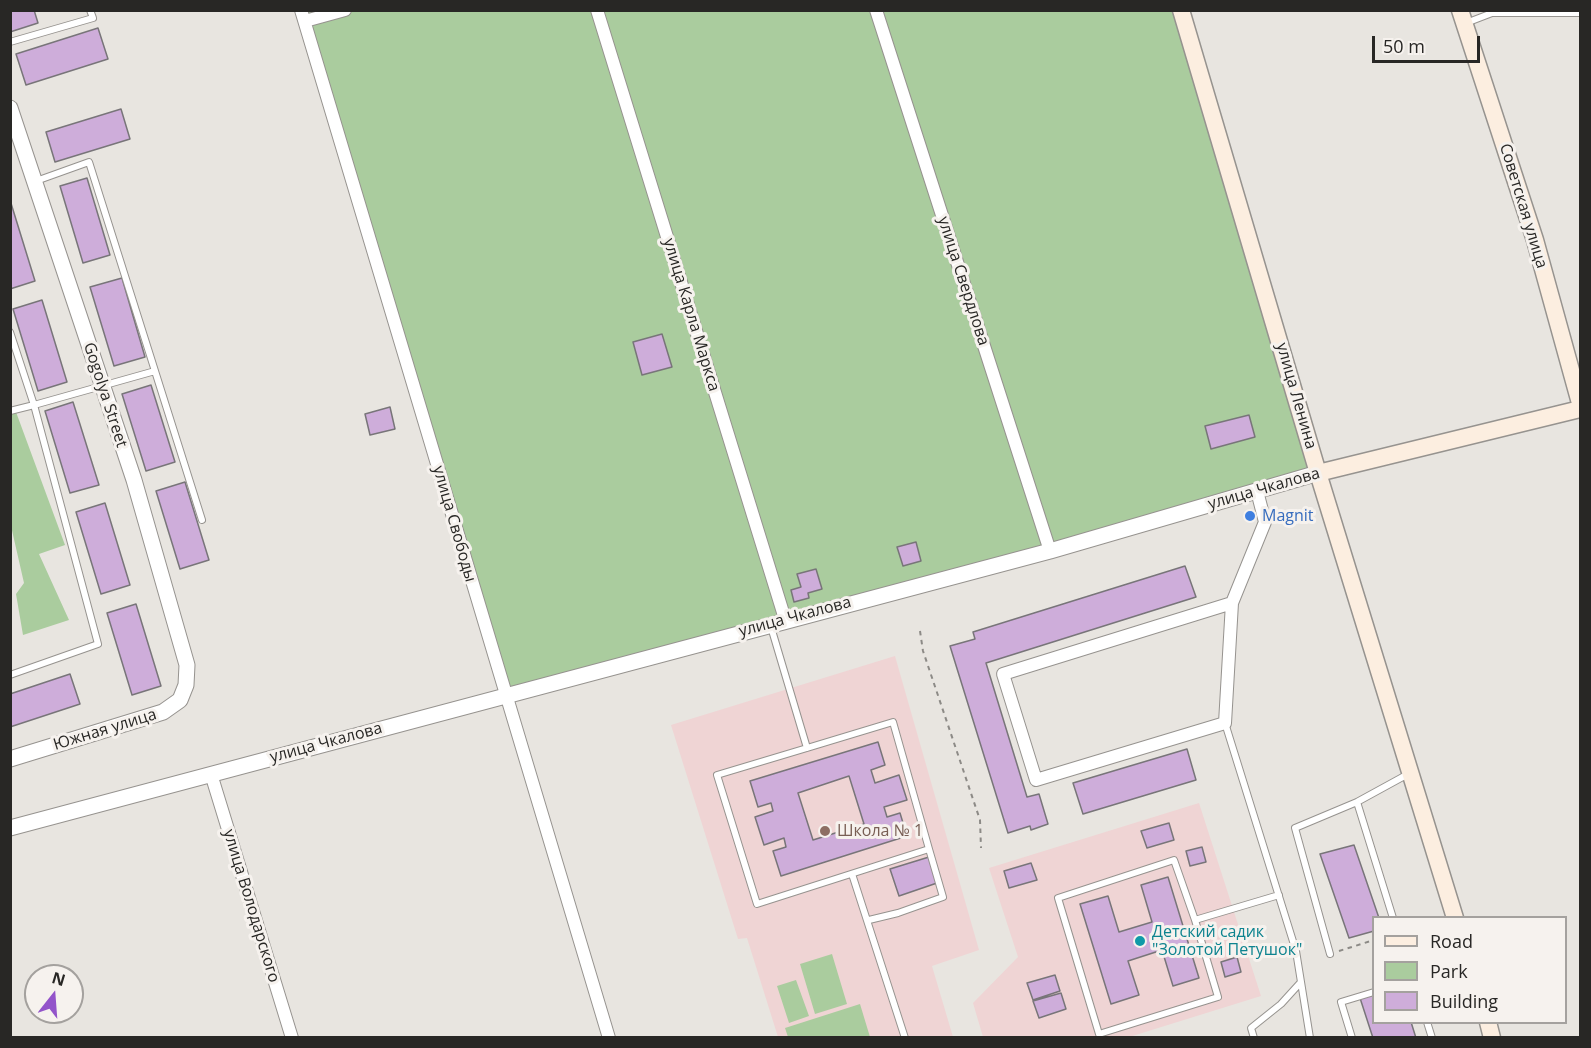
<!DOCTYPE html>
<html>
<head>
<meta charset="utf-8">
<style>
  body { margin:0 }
  #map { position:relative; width:1591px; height:1048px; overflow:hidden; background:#e8e5e0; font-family:"Open Sans",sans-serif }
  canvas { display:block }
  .frame { position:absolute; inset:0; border:12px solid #282725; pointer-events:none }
  .legend { position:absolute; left:1372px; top:916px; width:195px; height:108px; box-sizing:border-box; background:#f6f2ee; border:2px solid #a4a19e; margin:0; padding:8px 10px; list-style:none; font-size:18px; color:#282725 }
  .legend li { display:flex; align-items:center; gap:12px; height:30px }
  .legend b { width:30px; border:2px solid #a4a19e }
  .north { position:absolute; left:24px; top:964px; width:60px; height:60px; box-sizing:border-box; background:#f6f2ee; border:2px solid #a4a19e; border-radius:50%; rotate:17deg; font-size:16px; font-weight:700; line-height:24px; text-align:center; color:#282725 }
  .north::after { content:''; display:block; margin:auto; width:21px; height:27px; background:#9354ca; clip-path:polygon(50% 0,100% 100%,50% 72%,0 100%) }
  .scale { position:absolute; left:1372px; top:36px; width:108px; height:27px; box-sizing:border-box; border:3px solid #282725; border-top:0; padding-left:8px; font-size:18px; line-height:21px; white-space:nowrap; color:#282725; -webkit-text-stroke:4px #f6f2ee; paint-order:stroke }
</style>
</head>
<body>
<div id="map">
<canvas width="1591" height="1048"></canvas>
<div class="frame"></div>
<ul class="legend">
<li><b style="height:8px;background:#fceee0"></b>Road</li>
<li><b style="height:16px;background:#aacc9e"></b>Park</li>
<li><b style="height:16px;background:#ceadda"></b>Building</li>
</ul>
<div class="north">N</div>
<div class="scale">50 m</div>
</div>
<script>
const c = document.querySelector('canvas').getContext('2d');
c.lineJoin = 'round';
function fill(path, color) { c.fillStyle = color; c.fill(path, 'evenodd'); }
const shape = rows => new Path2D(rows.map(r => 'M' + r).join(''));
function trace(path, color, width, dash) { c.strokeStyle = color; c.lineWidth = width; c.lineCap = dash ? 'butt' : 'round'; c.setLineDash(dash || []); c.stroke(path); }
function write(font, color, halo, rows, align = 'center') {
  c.font = font + ' "Open Sans",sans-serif'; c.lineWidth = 6; c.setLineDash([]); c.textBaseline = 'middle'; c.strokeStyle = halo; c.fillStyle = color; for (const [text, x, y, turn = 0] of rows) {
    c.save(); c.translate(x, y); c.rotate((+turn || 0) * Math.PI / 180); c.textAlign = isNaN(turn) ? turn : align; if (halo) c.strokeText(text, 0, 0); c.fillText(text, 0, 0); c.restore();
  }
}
fill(shape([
  [895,656,979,950,932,966,953,1037,778,1037,747,938,738,939,671,725],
  [1199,803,1261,996,1126,1038,983,1037,973,1003,1018,957,989,868]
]), '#efd4d4');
fill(shape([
  [301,11,1179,11,1318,473,504,694],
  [10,410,16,412,65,545,39,554,69,620,23,635,16,594,24,583,11,526],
  [832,954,847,1004,815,1014,800,964],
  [796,980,809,1016,789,1023,777,986],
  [860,1004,870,1037,788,1037,785,1028]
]), '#aacc9e');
const building = shape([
  [10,10,34,10,38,23,10,32,10,10],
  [98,28,108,59,26,85,16,54,98,28],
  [121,109,130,139,55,162,46,132,121,109],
  [87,178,110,255,83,263,60,186,87,178],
  [10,200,35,281,10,289,10,200],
  [122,278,145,357,114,366,90,287,122,278],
  [42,300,67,382,38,391,13,309,42,300],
  [662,334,672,367,642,375,633,342,662,334],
  [151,385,175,462,146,471,122,394,151,385],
  [73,402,99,485,70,493,45,411,73,402],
  [390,407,395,429,370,435,365,414,390,407],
  [1249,415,1255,437,1211,449,1205,426,1249,415],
  [185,482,209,560,180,569,156,491,185,482],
  [105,503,130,585,101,594,76,512,105,503],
  [916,542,921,561,903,566,897,547,916,542],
  [1185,566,1196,597,986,663,1027,797,1039,794,1048,824,1031,830,1030,826,1008,833,950,646,975,639,973,632,1185,566],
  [816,569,822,589,808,593,809,598,794,602,791,590,801,587,797,574,816,569],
  [136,604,161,686,132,695,107,613,136,604],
  [70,674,80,704,10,727,10,694,70,674],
  [878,742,885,765,871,770,875,783,899,775,907,800,884,807,887,817,900,813,907,836,781,876,773,851,786,847,784,838,764,845,755,817,773,811,771,803,758,807,750,781,878,742],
  [849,776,864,824,813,840,798,793,849,776],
  [1187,749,1196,780,1083,814,1073,783,1187,749],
  [1169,823,1174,840,1147,848,1141,831,1169,823],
  [1354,845,1379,918,1374,918,1374,931,1349,938,1320,854,1354,845],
  [1202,847,1206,862,1190,866,1186,851,1202,847],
  [929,857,937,883,899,896,890,869,929,857],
  [1031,863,1037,880,1009,888,1004,871,1031,863],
  [1168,877,1199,978,1173,986,1162,950,1128,961,1139,995,1111,1004,1080,904,1108,896,1119,932,1152,922,1141,885,1168,877],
  [1237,957,1241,972,1225,977,1221,962,1237,957],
  [1055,975,1060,991,1033,1000,1027,983,1055,975],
  [1061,993,1066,1009,1039,1018,1033,1001,1061,993],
  [1374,995,1374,1022,1411,1022,1416,1038,1373,1038,1360,998,1374,995]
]);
fill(building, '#ceadda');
trace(building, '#787579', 1.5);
const service = shape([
  [1466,23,1492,13,1580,13],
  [10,42,93,18,90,10],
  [36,181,89,162,155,371],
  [10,332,34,405,155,371,202,520],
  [10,411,34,405,98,644,10,675],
  [771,627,807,748,893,722,929,849,757,904,717,775,807,748],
  [1225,723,1296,951,1301,982,1281,1004,1251,1028,1254,1038],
  [1357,802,1393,918],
  [852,874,905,1038],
  [869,920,898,913,943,897,929,849],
  [1195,920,1218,997,1099,1034,1058,898,1174,860,1195,920,1279,895],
  [1330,954,1295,828,1357,802,1410,773],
  [1301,982,1310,1038],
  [1427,1022,1432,1038],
  [1352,1038,1341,1002,1374,992]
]);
const minor = shape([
  [301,10,609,1038],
  [597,10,785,619],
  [876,10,1050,551],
  [305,21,345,10],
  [1232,603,1225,723,1036,780,1003,674,1232,603,1265,522,1257,491],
  [211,774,292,1038]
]);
const tertiary = shape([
  [10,108,134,480,187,665,186,685,180,700,163,712,10,759],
  [10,828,1050,551,1318,473]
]);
const secondary = shape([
  [1181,10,1318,473,1455,918],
  [1460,10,1535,240,1580,403],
  [1318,473,1580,409],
  [1488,1022,1492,1038]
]);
trace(service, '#96938f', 8);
trace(minor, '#96938f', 14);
trace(tertiary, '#96938f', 17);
trace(secondary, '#96938f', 19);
trace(shape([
  [920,631,923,651,980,820,981,848],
  [1339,951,1374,940]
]), '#8c8a86', 2, [4.5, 4.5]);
trace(service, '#fff', 6);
trace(minor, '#fff', 12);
trace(tertiary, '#fff', 15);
trace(secondary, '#fceee0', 16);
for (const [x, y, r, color] of [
  [1250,516,6,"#3f7fe0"],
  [825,831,6,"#8d6e63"],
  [1140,941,6,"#0f9aa8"]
]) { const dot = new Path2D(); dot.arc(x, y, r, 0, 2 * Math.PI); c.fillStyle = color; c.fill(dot); trace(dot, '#f6f2ee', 2); }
write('16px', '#282725', '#f6f2ee', [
  ["Советская улица",1523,206,73],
  ["улица Свердлова",963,281,72],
  ["улица Карла Маркса",691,315,73],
  ["Gogolya Street",105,395,72],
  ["улица Ленина",1296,396,74],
  ["улица Чкалова",1264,489,-16],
  ["улица Свободы",454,524,74],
  ["улица Чкалова",795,617,-15],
  ["Южная улица",105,730,-17],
  ["улица Чкалова",326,743,-15],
  ["улица Володарского",251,906,73]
]);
write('16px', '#366cbe', '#f6f2ee', [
  ["Magnit",1262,516]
], 'left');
write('16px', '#785e54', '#f6f2ee', [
  ["Школа № 1",837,831]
], 'left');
write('16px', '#0d838f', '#f6f2ee', [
  ["Детский садик",1152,932],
  ["\"Золотой Петушок\"",1152,950]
], 'left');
</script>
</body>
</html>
